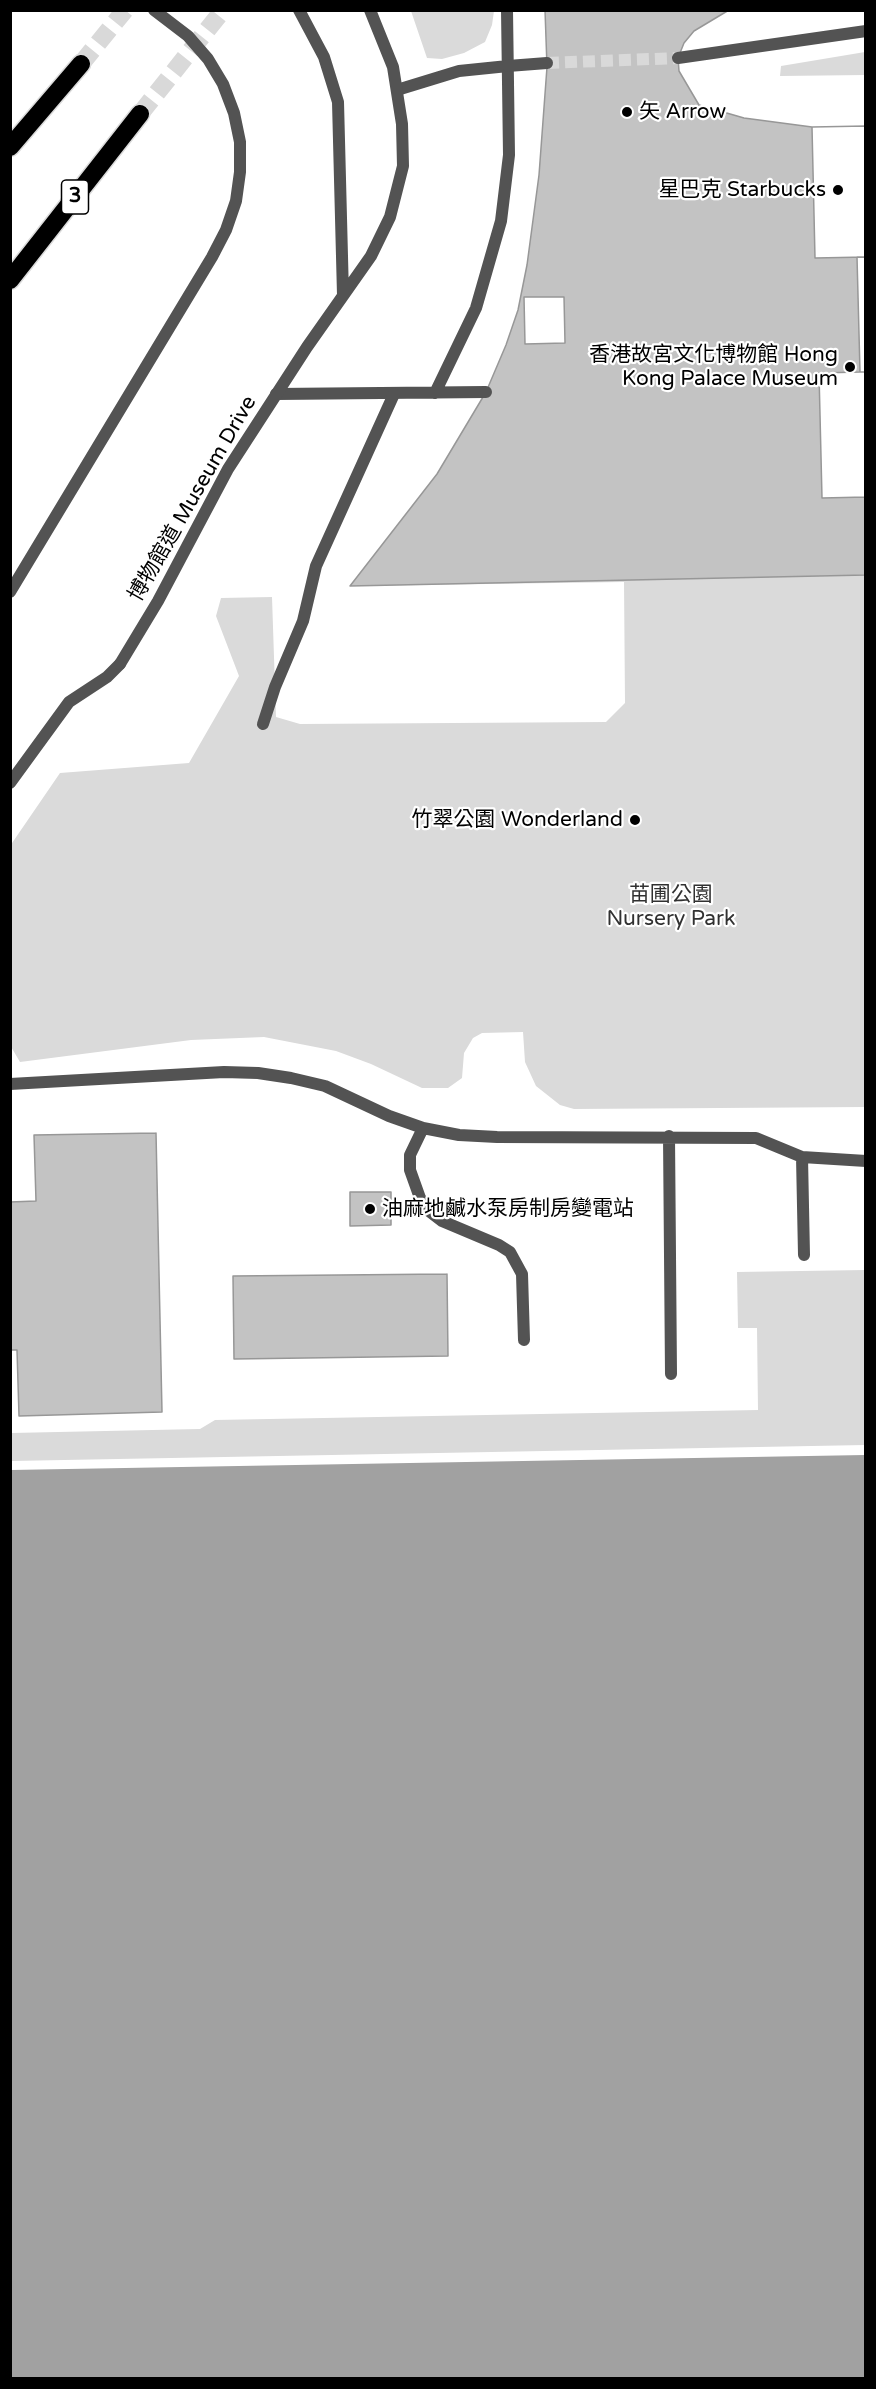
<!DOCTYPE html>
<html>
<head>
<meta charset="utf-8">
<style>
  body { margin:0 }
  #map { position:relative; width:876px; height:2389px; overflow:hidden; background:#fff; font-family:"Varela Round",sans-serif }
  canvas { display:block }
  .frame { position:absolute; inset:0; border:12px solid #000; pointer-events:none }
</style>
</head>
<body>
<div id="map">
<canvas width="876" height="2389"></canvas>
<div class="frame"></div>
</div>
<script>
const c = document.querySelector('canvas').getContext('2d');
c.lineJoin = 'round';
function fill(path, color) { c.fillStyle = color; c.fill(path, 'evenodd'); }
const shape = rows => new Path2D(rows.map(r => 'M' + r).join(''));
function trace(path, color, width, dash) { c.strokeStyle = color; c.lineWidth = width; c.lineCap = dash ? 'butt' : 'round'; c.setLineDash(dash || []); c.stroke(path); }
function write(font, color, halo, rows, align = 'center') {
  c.font = font + ' "Varela Round","Noto Sans TC",sans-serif'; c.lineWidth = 4.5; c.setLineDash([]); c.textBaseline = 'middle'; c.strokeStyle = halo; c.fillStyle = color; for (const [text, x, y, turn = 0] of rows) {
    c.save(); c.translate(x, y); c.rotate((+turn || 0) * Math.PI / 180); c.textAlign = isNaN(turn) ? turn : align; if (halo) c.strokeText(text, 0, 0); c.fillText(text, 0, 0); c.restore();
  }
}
fill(shape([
  [411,11,494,11,492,25,485,42,464,53,442,59,427,58],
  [865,52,865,75,780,76,781,66],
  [438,474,865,535,865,1107,574,1109,560,1105,536,1086,525,1062,523,1032,482,1033,473,1038,464,1053,462,1078,448,1088,422,1088,371,1064,336,1051,264,1037,191,1040,20,1062,10,1045,10,846,60,773,189,763,239,676,216,616,221,598,272,597,276,717,300,724,606,722,625,703,624,582,350,586],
  [865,1270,865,1445,11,1461,11,1433,200,1429,215,1420,758,1410,757,1328,738,1328,737,1272]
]), '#dadada');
fill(shape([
  [865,1455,865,2378,11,2378,11,1470]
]), '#a1a1a1');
const building = shape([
  [545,10,729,10,694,31,684,43,678,58,679,71,699,105,744,118,812,127,866,126,866,575,350,586,437,474,486,392,506,345,518,310,527,265,539,175,547,67,545,10],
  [866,126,866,257,815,258,812,127,866,126],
  [857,257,866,257,866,372,860,372,857,257],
  [524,297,564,297,565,343,525,344,524,297],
  [860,372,866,372,866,497,822,498,819,373,860,372],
  [156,1133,162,1412,19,1416,17,1350,10,1350,10,1202,36,1201,34,1135,156,1133],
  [350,1192,391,1192,391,1225,350,1226,350,1192],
  [447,1274,448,1356,234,1359,233,1276,447,1274]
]);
fill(building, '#c3c3c3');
trace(building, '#979797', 1.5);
trace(shape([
  [547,63,678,58]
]), '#d9d9d9', 12, [12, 6]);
trace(shape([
  [81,64,125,10],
  [140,114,223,10]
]), '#d9d9d9', 18, [18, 9]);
const highway = shape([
  [10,147,81,64],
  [10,280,140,114]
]);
trace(highway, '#dbdbdb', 21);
trace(shape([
  [397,90,459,71,508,66],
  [435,393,476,308,501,221,509,155,507,10],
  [276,394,486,392],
  [10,592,212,257,226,230,236,201,240,172,240,142,234,113,223,84,208,59,188,36,154,10],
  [10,783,69,702,107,677,120,664],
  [10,1084,224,1072,258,1073,291,1078,325,1086,389,1116,423,1128,459,1135,497,1137,756,1138,802,1157,804,1255],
  [423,1128,410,1155,410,1170,420,1198,429,1211,442,1221,499,1245,510,1252,522,1274,524,1340],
  [669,1136,671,1374],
  [802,1157,866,1161]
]), '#535353', 12);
trace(shape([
  [299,10,324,57,338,102,343,295],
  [678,58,866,31],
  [508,66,547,63],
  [120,664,158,601,228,469,307,347,371,256,390,217,403,166,402,124,393,67,370,10],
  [263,724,275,687,303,621,316,566,394,394]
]), '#535353', 12);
trace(highway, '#000', 18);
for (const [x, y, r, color] of [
  [627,112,6,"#000"],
  [838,190,6,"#000"],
  [850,367,6,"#000"],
  [635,820,6,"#000"],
  [370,1209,6,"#000"]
]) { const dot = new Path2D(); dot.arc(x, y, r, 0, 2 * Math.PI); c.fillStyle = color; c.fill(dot); trace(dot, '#fff', 2); }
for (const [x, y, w] of [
  [75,197,27]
]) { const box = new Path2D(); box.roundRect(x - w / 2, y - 17, w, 34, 4.5); c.fillStyle = '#fff'; c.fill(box); trace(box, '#000', 1.5); }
write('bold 20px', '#000', null, [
  ["3",75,197]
]);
write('21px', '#000', '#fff', [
  ["矢 Arrow",639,112,"left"],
  ["星巴克 Starbucks",826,190],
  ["香港故宮文化博物館 Hong",838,355],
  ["Kong Palace Museum",838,379],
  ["竹翠公園 Wonderland",623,820],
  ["油麻地鹹水泵房制房變電站",382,1209,"left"]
], 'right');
write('21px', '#000', '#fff', [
  ["博物館道 Museum Drive",193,499,-60]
]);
write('21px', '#313131', '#fff', [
  ["苗圃公園",671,895],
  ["Nursery Park",671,919]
]);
</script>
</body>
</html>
